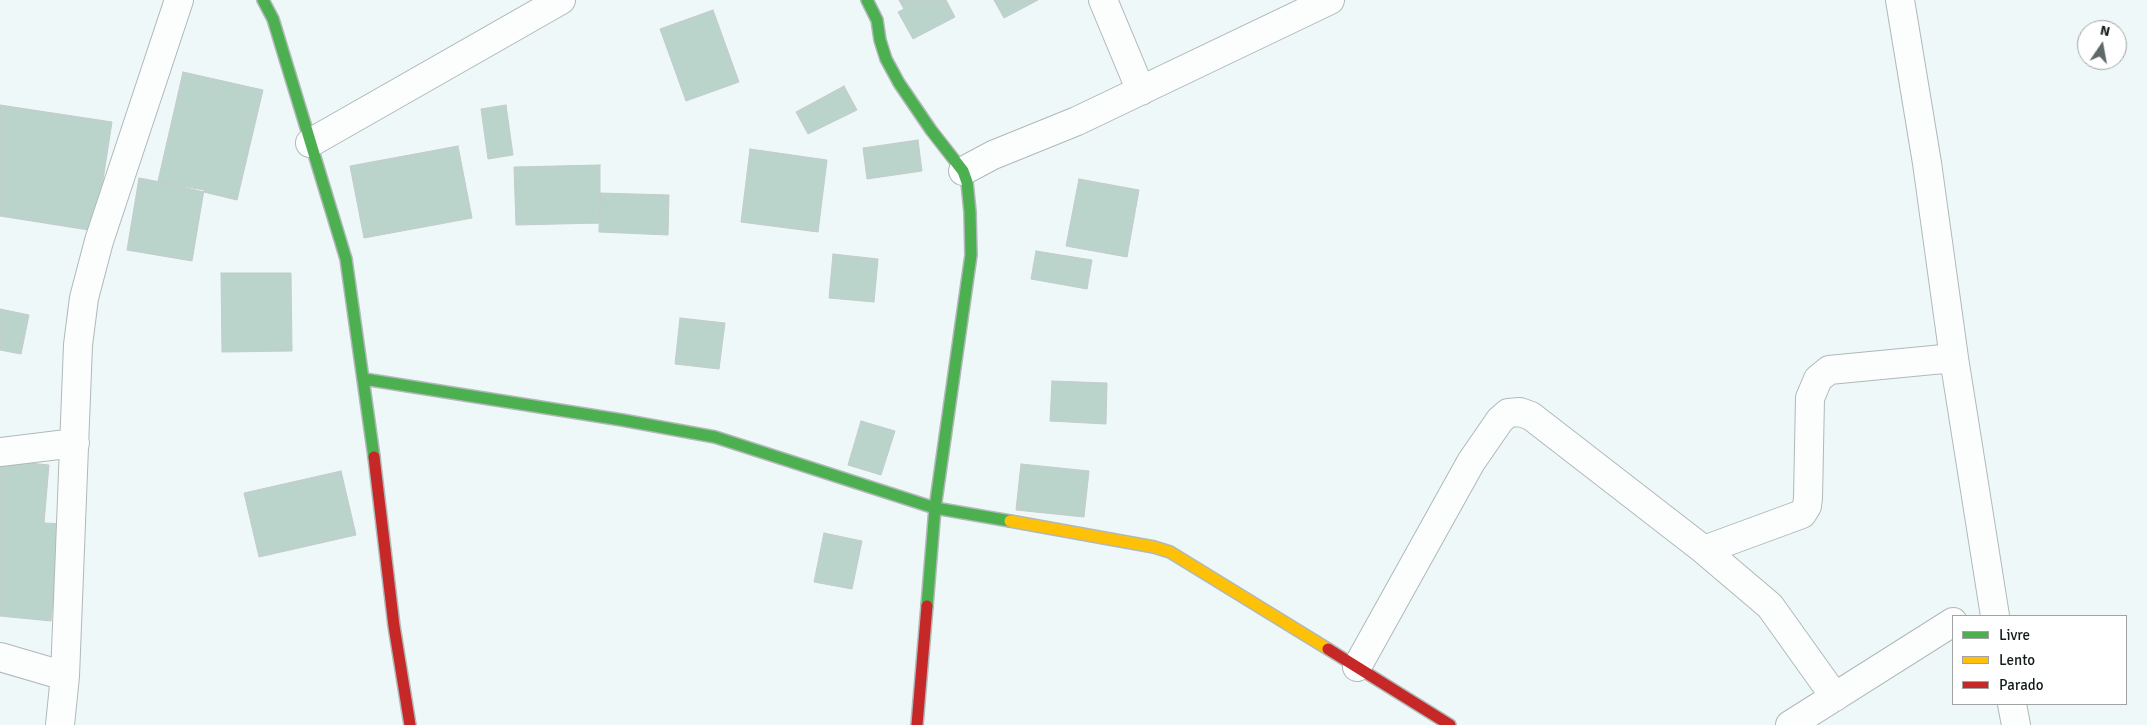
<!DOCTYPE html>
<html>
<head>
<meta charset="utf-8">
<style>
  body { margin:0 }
  #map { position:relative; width:2147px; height:725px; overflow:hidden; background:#eef8f8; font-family:Signika,sans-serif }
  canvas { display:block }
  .legend { position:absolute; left:1952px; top:615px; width:175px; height:90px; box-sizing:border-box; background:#fff; border:1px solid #a1a3a3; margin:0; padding:6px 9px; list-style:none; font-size:15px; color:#131a1a }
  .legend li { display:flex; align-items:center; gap:10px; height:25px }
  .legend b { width:25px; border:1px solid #a1a3a3 }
  .north { position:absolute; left:2077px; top:20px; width:50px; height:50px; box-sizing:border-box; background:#fff; border:1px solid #a1a3a3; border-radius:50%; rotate:12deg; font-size:14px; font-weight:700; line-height:20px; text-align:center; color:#131a1a }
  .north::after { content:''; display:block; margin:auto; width:18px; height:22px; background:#606868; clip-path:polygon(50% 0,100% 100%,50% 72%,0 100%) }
</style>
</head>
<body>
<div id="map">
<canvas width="2147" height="725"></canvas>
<ul class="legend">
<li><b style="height:6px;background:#4caf50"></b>Livre</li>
<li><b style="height:6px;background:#ffc107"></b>Lento</li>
<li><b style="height:6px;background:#c62828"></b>Parado</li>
</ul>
<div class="north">N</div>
</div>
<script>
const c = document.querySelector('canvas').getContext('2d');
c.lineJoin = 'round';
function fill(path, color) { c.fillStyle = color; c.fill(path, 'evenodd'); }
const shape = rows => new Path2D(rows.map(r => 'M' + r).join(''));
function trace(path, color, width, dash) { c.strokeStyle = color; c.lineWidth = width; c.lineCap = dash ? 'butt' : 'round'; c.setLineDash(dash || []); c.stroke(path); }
const building = shape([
  [899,0,946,0,955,17,913,39,898,12,904,9,899,0],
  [994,0,1038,0,1004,18,994,0],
  [713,10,739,82,686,101,660,29,713,10],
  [183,72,263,90,237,200,158,181,183,72],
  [844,86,857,110,808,134,796,112,844,86],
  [0,105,112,122,95,231,0,216,0,105],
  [506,105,513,155,488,159,481,109,506,105],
  [918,140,922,171,867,179,863,148,918,140],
  [458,146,472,218,364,238,350,166,458,146],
  [750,149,827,160,818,232,741,222,750,149],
  [600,165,600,223,516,225,514,167,600,165],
  [139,178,204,190,192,261,127,250,139,178],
  [1079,179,1139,190,1127,257,1066,246,1079,179],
  [600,193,669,195,668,235,599,232,600,193],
  [1036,251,1092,260,1087,289,1031,279,1036,251],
  [833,254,878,259,874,302,829,298,833,254],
  [221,273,291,273,292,351,222,352,221,273],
  [0,309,29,315,21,354,0,350,0,309],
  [680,318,725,323,719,369,675,364,680,318],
  [1052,381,1107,383,1106,424,1050,421,1052,381],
  [861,421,895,431,881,475,848,465,861,421],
  [0,460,49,465,44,523,66,524,56,571,51,621,0,616,0,460],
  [1021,464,1089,471,1084,517,1016,510,1021,464],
  [341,471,356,535,259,557,244,493,341,471],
  [824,533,862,541,852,589,814,582,824,533]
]);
fill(building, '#bbd4cb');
trace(building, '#c4cbca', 1);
const street = shape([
  [1103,0,1141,91],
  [1900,0,1927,163,1954,358,1995,616],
  [310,143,561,0],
  [963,171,993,155,1077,121,1330,0],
  [0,452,75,443],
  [1704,550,1802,514,1807,506,1808,498,1810,398,1818,379,1829,370,1954,358],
  [0,657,65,676],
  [1357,667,1471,462,1500,420,1508,413,1520,412,1531,416,1704,550,1770,606,1835,697],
  [2012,704,2016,725],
  [60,725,65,676,78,345,84,298,99,241,179,0],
  [1790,725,1953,622]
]);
const fast = shape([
  [263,0,273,19,346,259,374,457],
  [867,0,877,20,880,40,886,59,899,83,931,130,963,171,967,182,970,212,971,255,935,508,927,606],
  [364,379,622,420,715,437,935,508,1010,521]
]);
const slow = shape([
  [1010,521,1154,547,1170,552,1328,649]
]);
const jam = shape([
  [374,457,394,626,410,725],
  [1328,649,1450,725],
  [917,725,927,606]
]);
trace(street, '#b0b8b8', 30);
trace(fast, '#b0b8b8', 14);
trace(slow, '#b0b8b8', 14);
trace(jam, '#b0b8b8', 14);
trace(street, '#fcfefe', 28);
trace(fast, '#4caf50', 11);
trace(slow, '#ffc107', 11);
trace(jam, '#c62828', 11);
</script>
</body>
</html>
